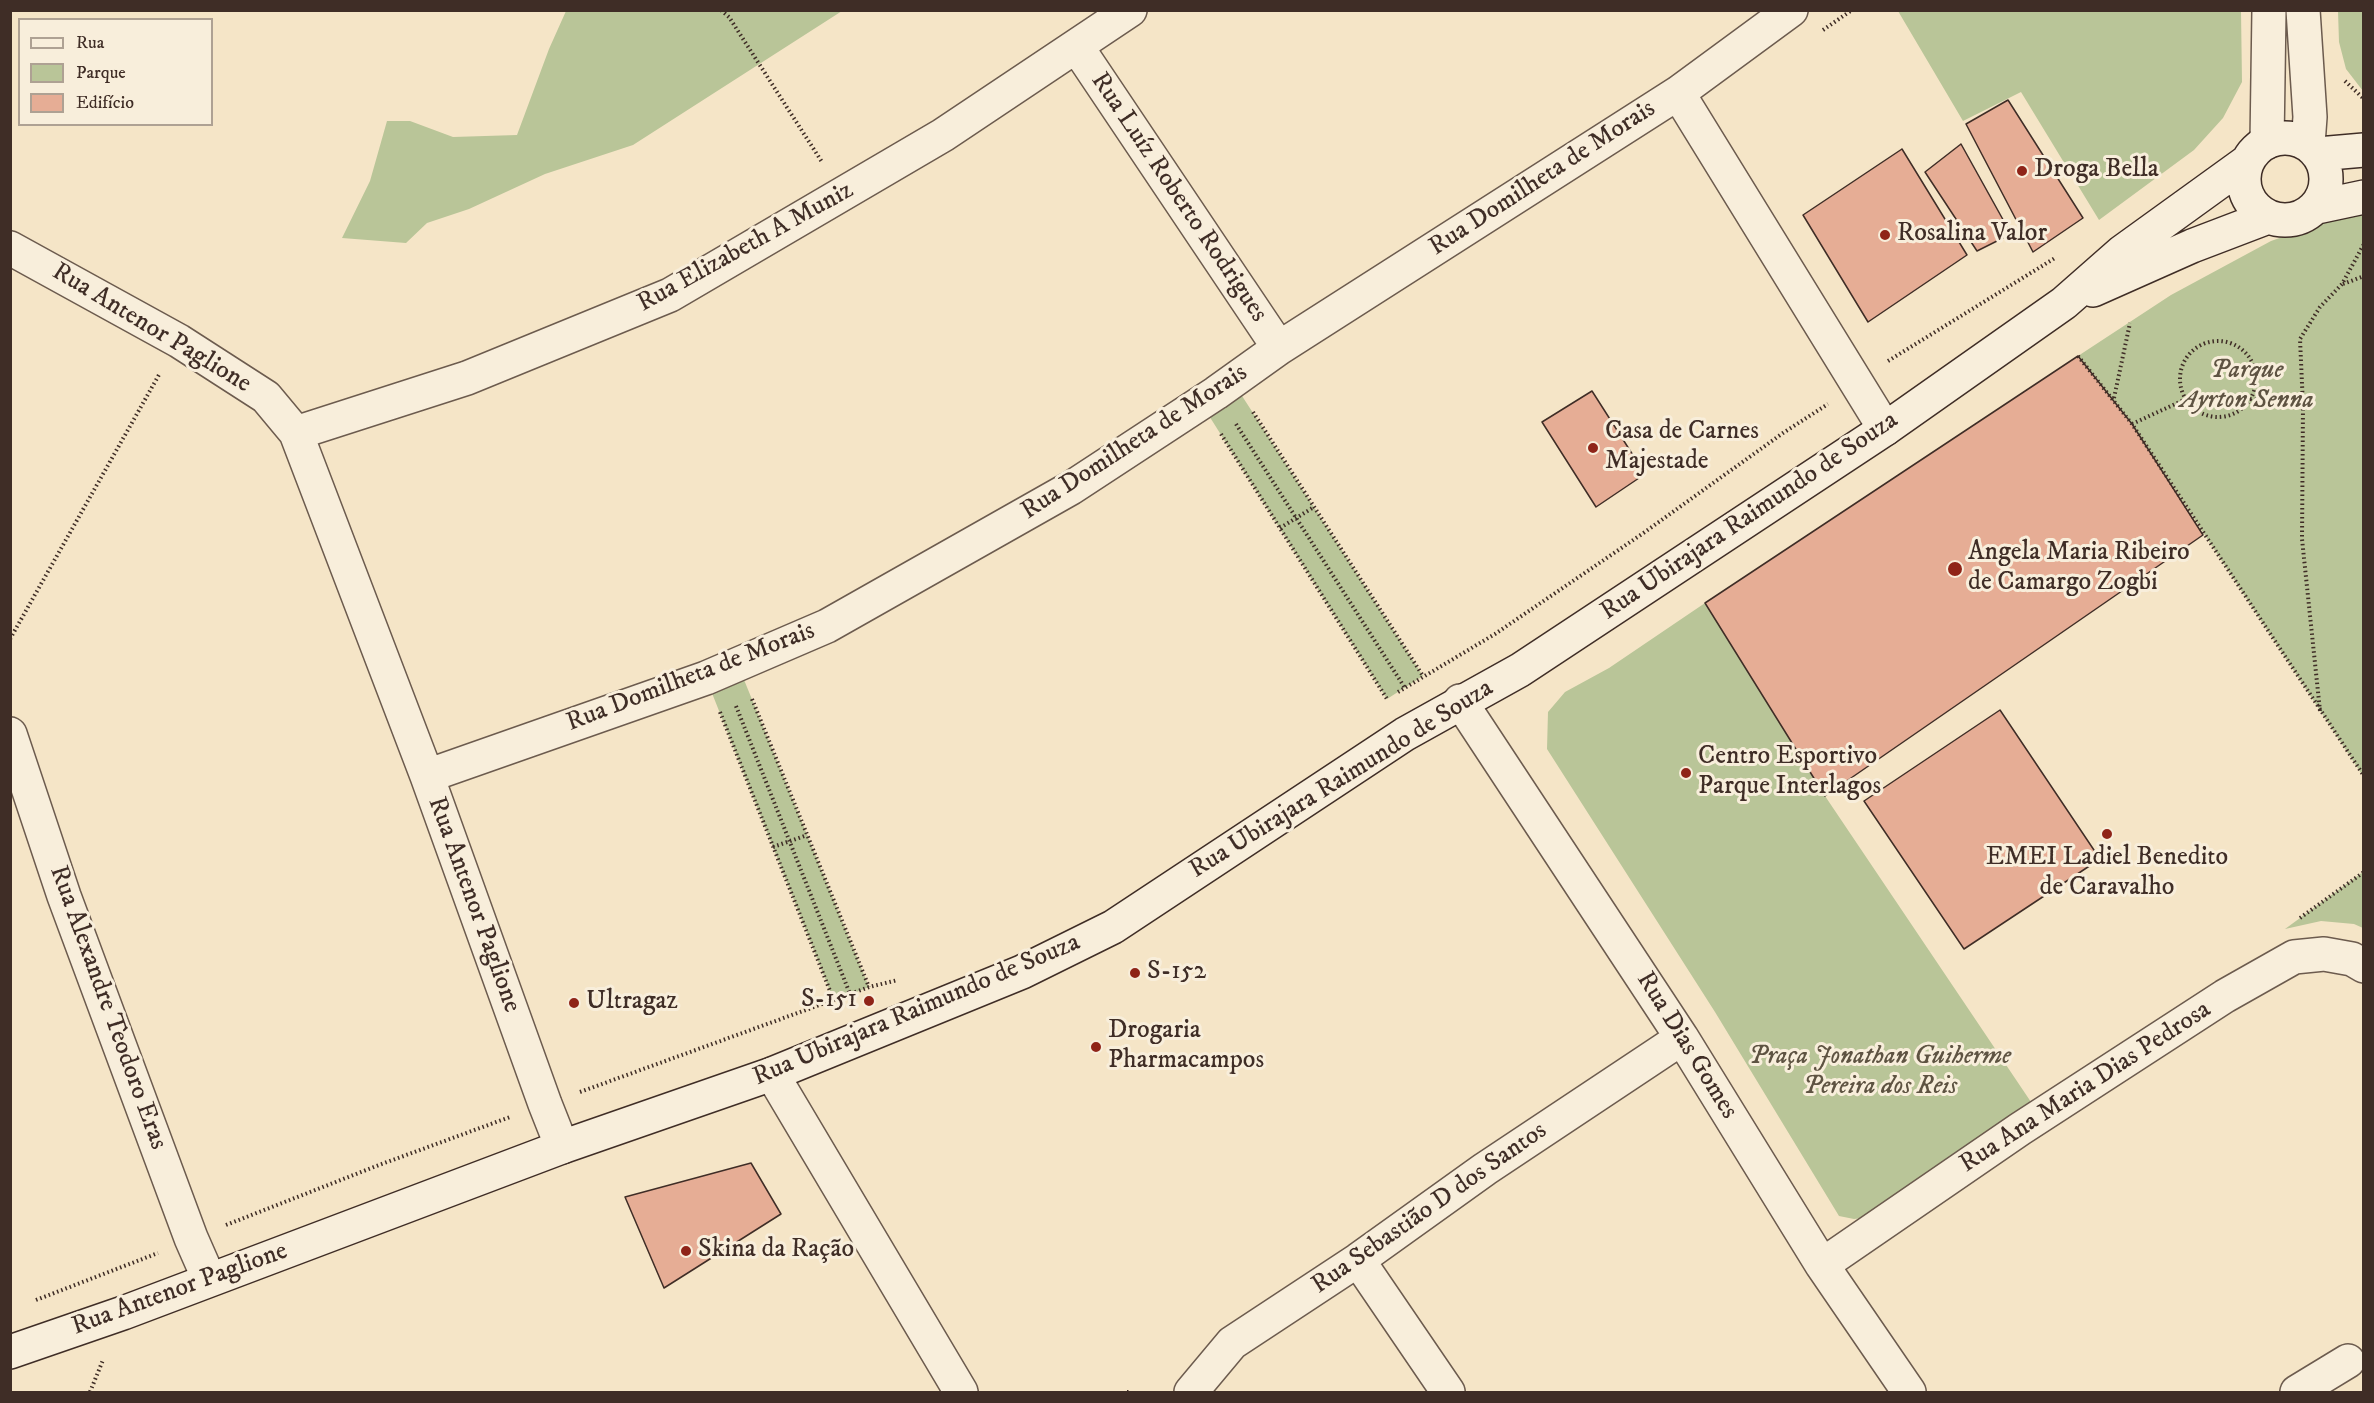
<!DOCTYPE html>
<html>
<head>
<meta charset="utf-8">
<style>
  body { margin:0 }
  #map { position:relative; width:2374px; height:1403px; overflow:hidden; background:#f5e5c7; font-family:"IM FELL DW Pica",serif }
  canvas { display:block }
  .frame { position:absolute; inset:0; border:12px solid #3f2d26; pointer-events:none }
  .legend { position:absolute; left:18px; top:18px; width:195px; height:108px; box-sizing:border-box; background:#f8eedb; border:2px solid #aea193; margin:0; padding:8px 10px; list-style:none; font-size:18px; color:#3f2d26 }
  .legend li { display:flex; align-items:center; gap:12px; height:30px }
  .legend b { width:30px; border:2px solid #aea193 }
</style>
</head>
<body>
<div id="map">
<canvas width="2374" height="1403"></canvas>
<div class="frame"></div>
<ul class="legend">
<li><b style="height:8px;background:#f8eedb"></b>Rua</li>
<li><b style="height:16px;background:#b9c598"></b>Parque</li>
<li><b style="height:16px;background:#e6ad95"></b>Edifício</li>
</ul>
</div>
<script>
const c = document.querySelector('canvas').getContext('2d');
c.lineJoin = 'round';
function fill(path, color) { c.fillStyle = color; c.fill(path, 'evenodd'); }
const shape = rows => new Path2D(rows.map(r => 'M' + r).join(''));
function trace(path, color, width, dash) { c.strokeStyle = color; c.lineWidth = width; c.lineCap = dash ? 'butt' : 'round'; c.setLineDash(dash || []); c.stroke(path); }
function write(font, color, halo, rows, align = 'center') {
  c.font = font + ' "IM FELL DW Pica",serif'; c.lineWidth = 6; c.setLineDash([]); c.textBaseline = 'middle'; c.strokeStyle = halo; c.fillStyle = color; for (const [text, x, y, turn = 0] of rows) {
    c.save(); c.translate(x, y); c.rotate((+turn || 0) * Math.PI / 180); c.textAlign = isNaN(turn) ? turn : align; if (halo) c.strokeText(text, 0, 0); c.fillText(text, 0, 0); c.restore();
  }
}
fill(shape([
  [566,11,842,11,633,145,545,174,469,209,427,223,406,243,342,238,370,181,387,121,410,121,453,137,517,135,549,49],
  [1898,11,2241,11,2242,82,2223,118,2194,150,2099,220,2021,92,1963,121],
  [2338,11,2363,11,2363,91,2346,69,2339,42],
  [2363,214,2363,776,2132,424,2078,356,2171,295,2271,241,2331,220],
  [1233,382,1423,676,1387,699,1201,403],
  [1705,603,1825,796,2031,1102,1872,1217,1854,1219,1839,1216,1715,1012,1547,749,1548,712,1565,692,1609,668],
  [738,665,869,987,834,1001,706,678],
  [2363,872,2363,928,2354,924,2321,921,2285,929]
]), '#b9c598');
const building = shape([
  [2008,100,2083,218,2033,252,1966,124,2008,100],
  [1961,144,2011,234,1977,251,1925,172,1961,144],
  [1902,149,1967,255,1868,322,1803,215,1902,149],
  [2078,356,2132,424,2203,535,1825,796,1705,603,2078,356],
  [1592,391,1645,474,1596,507,1542,422,1592,391],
  [2000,710,2100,859,1964,949,1864,801,2000,710],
  [751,1163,781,1214,664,1288,625,1197,751,1163]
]);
fill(building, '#e6ad95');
trace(building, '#3f2d26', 1.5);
const street = shape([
  [2303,10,2310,117,2308,144],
  [1077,47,1279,348],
  [1678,93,1885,429],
  [2267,142,2269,10],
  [10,248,179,341,266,397,296,433,427,776,545,1104,562,1147],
  [296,433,467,378,670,295,943,135,1130,10],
  [1460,701,1682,1038,1822,1265,1909,1392],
  [10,734,64,896,191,1238,209,1279],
  [427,776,706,678,827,626,1071,488,1216,393,1279,348,1678,93,1791,10],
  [772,1074,961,1392],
  [1358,1260,1448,1392],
  [1822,1265,2020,1129,2225,996,2294,957,2324,954,2352,959,2364,966],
  [1191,1392,1232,1343,1358,1260,1485,1169,1682,1038],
  [2297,1392,2348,1361]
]);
const secondary = shape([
  '2244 179a41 41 0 1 1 82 0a41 41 0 1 1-82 0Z',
  [2318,154,2364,150],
  [2317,207,2364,197],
  [2093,290,2192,246,2268,217],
  [10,1352,123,1313,562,1147,772,1074,1022,972,1113,927,1405,734,1520,670,1885,429,2064,303,2122,252,2248,161]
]);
trace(street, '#6c5b4e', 36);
trace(secondary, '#3f2d26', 36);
trace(shape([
  [721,10,729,17,822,162],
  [1823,30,1852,10],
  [2345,81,2364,99],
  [2343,284,2364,276],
  '2180 379a38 38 0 1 1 76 0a38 38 0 1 1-76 0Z',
  [2078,356,2132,424,2364,776],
  [1888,361,2055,258],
  [2114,398,2130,323],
  [2250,399,2303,406],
  [1253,412,1423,676],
  [1236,424,1405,688],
  [2132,424,2186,399],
  [1221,434,1387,699],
  [1280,528,1314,507],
  [10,639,160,373],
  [1398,692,1495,634,1642,534,1783,433,1828,404],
  [752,699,869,987],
  [736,706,850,994],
  [2320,711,2302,539,2303,406,2300,339,2320,307,2342,284,2364,244],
  [720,712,834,1001],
  [773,847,807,835],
  [2300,918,2364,872],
  [580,1092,869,987,898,980],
  [226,1225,379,1165,510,1117],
  [36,1300,158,1253],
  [90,1392,103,1360],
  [1127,1392,1131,1392]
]), '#3f2d26', 4, [1.5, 3]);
trace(street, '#f8eedb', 33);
trace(secondary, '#f8eedb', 33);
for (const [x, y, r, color] of [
  [2022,171,6,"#8f2418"],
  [1885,235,6,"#8f2418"],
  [1593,448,6,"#8f2418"],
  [1955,569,8,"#8f2418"],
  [1686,773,6,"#8f2418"],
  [2107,834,6,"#8f2418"],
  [1135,973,6,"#8f2418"],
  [869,1001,6,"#8f2418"],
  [574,1003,6,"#8f2418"],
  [1096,1047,6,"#8f2418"],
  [686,1251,6,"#8f2418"]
]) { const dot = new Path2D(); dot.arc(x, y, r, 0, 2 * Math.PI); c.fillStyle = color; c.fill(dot); trace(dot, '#f8eedb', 2); }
write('26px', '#3f2d26', '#f8eedb', [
  ["Droga Bella",2034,171],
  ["Rosalina Valor",1897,235],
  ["Casa de Carnes",1605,433],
  ["Majestade",1605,463],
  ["Angela Maria Ribeiro",1968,554],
  ["de Camargo Zogbi",1968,584],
  ["Centro Esportivo",1698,758],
  ["Parque Interlagos",1698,788],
  ["EMEI Ladiel Benedito",2107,859,"center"],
  ["de Caravalho",2107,889,"center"],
  ["S-152",1147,973],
  ["S-151",857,1001,"right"],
  ["Ultragaz",586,1003],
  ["Drogaria",1108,1032],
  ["Pharmacampos",1108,1062],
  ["Skina da Ração",698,1251]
], 'left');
write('26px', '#3f2d26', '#f8eedb', [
  ["Rua Domilheta de Morais",1543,179,-33],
  ["Rua Luíz Roberto Rodrigues",1178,198,56],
  ["Rua Elizabeth A Muniz",746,248,-29],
  ["Rua Antenor Paglione",151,329,31],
  ["Rua Domilheta de Morais",1135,443,-33],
  ["Rua Ubirajara Raimundo de Souza",1750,517,-34],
  ["Rua Domilheta de Morais",691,678,-21],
  ["Rua Ubirajara Raimundo de Souza",1342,780,-32],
  ["Rua Antenor Paglione",473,905,70],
  ["Rua Alexandre Teodoro Eras",107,1008,70],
  ["Rua Ubirajara Raimundo de Souza",917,1011,-23],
  ["Rua Dias Gomes",1686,1046,58],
  ["Rua Ana Maria Dias Pedrosa",2086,1088,-33],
  ["Rua Sebastião D dos Santos",1430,1209,-35],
  ["Rua Antenor Paglione",180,1290,-20]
]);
write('italic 26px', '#5e5342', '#f8eedb', [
  ["Parque",2247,372],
  ["Ayrton Senna",2247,402],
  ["Praça Jonathan Guiherme",1880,1058],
  ["Pereira dos Reis",1880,1088]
]);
</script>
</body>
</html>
